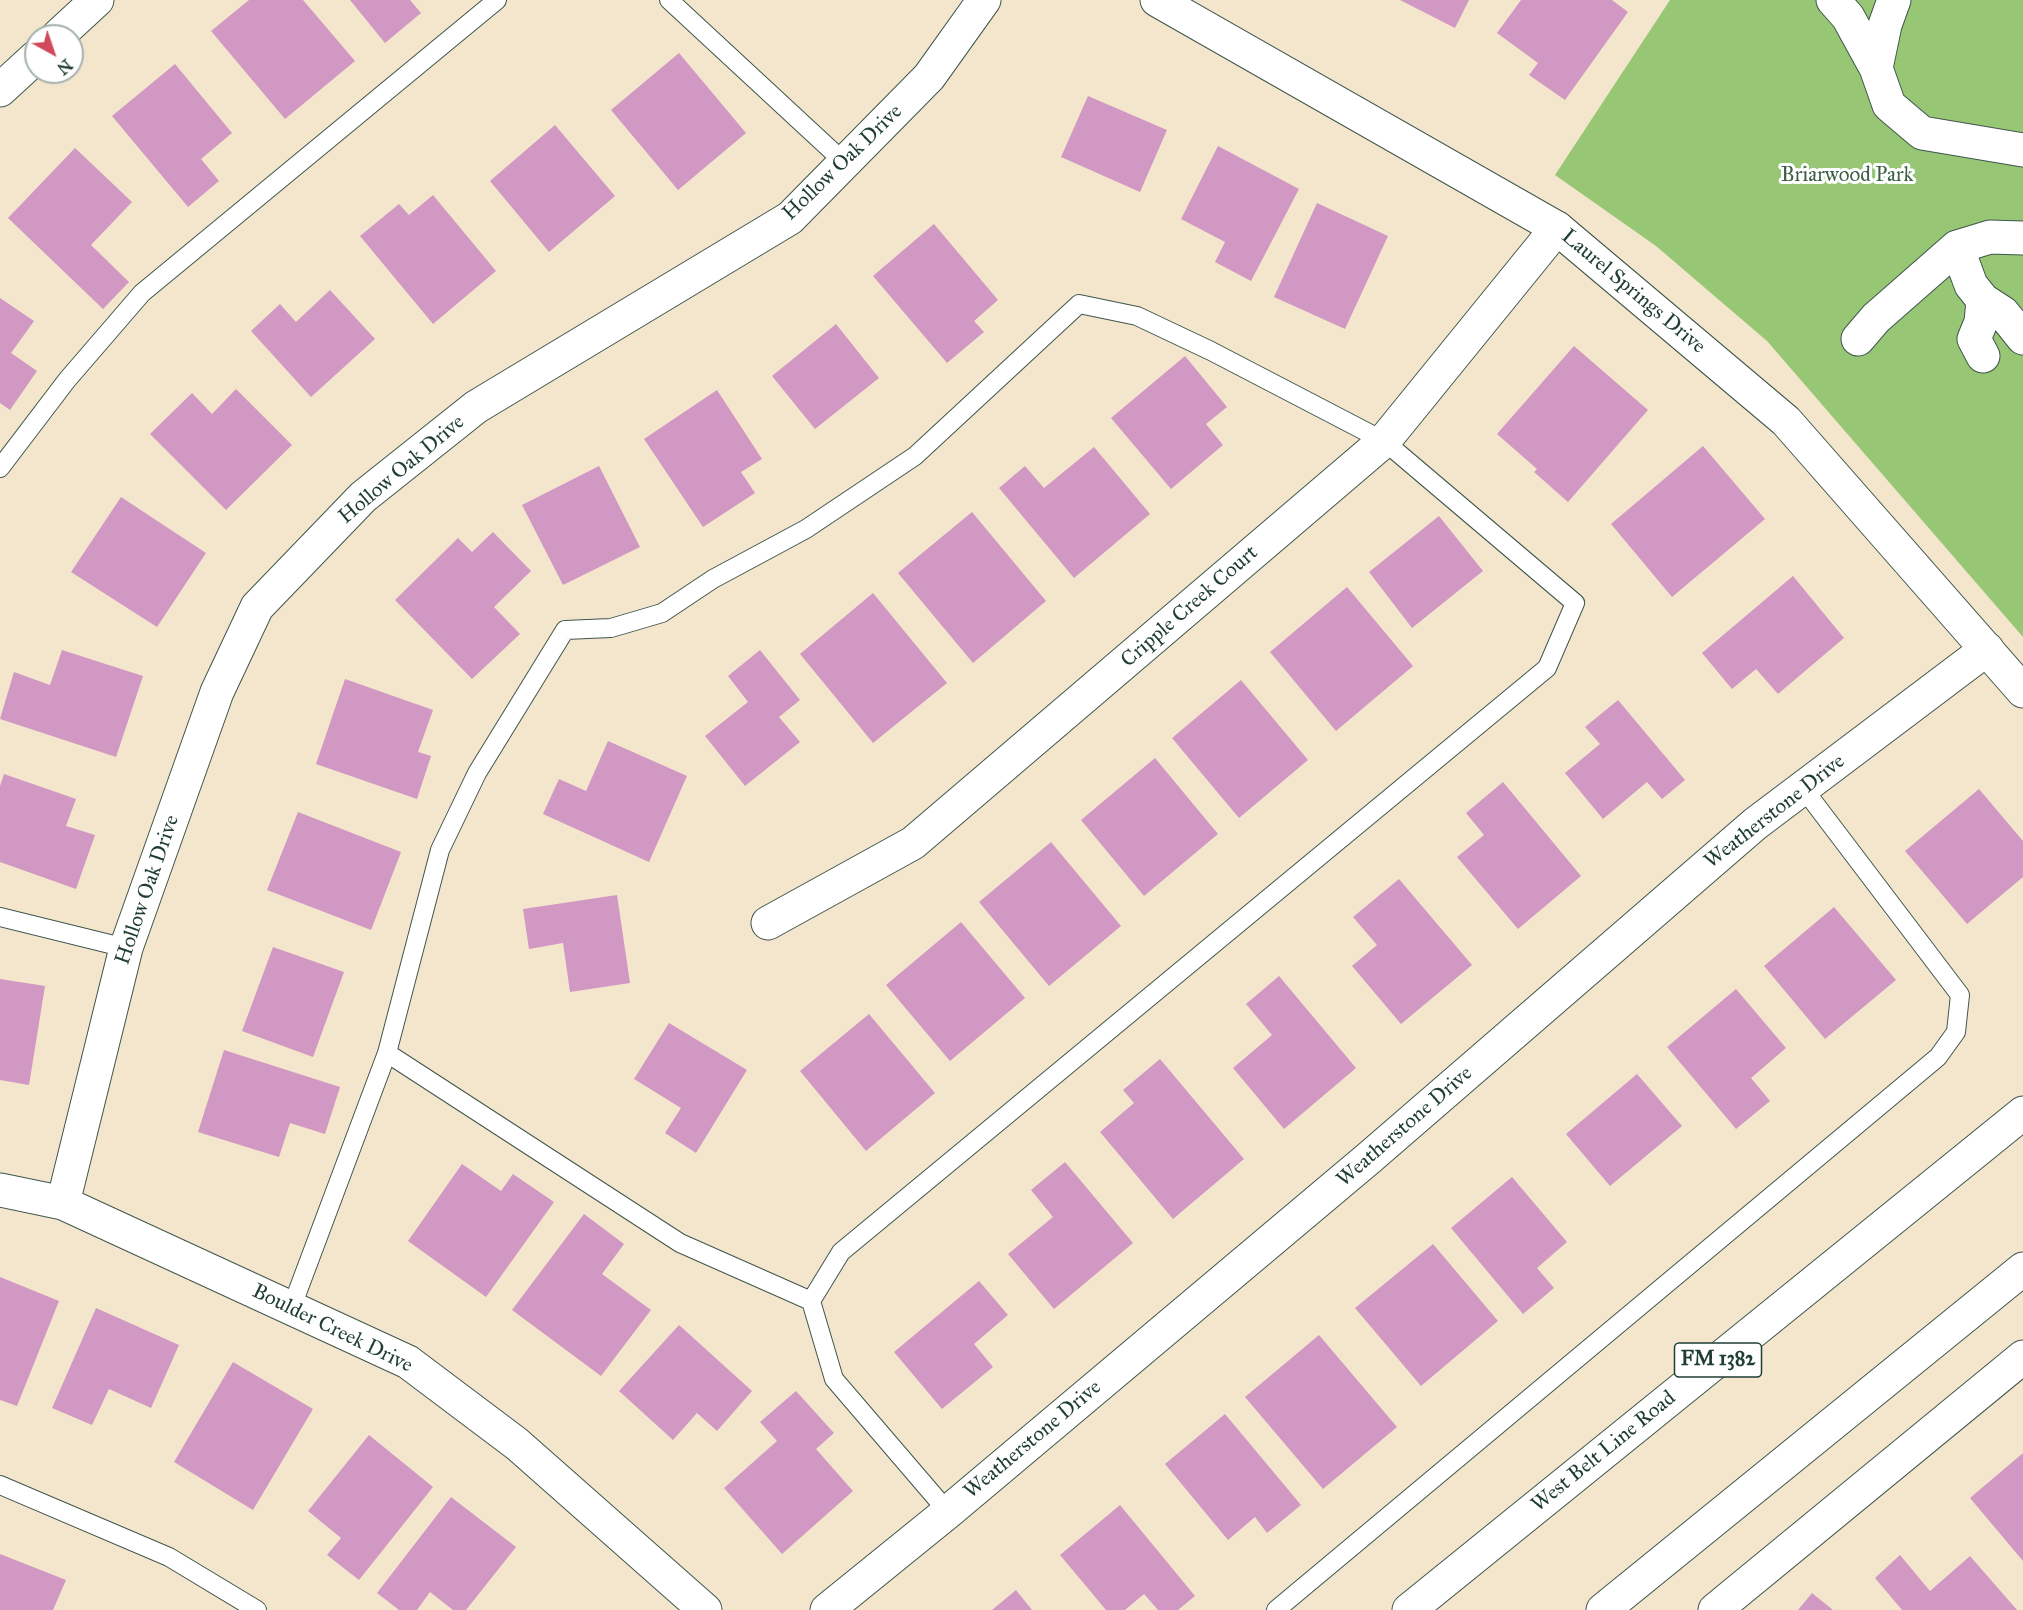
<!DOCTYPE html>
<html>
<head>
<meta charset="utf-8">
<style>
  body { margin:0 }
  #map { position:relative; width:2023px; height:1610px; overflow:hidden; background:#f4e6cd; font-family:"IM FELL Great Primer",serif }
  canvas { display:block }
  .north { position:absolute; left:24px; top:24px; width:60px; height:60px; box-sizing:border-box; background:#fff; border:2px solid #a5b1ae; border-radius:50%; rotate:140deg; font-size:16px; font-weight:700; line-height:24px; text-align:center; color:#1f3d34 }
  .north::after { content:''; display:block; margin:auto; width:21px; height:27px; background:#d1495b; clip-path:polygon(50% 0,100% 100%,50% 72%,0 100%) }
</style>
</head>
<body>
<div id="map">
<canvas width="2023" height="1610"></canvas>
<div class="north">N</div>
</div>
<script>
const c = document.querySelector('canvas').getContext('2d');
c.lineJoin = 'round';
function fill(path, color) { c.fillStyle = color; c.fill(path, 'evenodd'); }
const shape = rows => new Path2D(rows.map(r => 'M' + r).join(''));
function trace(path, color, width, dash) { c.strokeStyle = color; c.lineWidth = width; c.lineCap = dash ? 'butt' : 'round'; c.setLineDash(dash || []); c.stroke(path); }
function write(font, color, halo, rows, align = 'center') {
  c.font = font + ' "IM FELL Great Primer",serif'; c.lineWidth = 6; c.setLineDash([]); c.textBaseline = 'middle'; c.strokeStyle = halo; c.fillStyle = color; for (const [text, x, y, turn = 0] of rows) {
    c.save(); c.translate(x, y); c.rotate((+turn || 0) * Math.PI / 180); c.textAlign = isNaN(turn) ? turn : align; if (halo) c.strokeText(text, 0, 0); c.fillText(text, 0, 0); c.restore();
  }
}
fill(shape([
  [1670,0,2023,0,2023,637,1767,341,1656,246,1555,175]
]), '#97c775');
fill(shape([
  [249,0,303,0,355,61,285,119,211,31],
  [350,0,410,0,421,13,385,43],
  [1400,0,1469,0,1455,28],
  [1521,0,1612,0,1628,12,1565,100,1529,75,1538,63,1497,33],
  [679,53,746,133,678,190,611,110],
  [175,64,232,133,201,159,219,181,188,207,112,116],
  [1088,96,1167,130,1140,192,1061,157],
  [555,125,615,196,549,252,490,181],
  [1218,146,1299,189,1251,281,1215,262,1225,242,1181,219],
  [75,148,132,202,91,245,129,282,103,309,8,218],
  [433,195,496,271,433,324,360,236,399,204,409,215],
  [1317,203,1388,236,1345,329,1274,297],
  [934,224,998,300,974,321,984,332,947,363,873,276],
  [330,290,375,339,311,397,251,331,280,304,296,322],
  [0,298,34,321,11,353,37,371,10,410,0,403],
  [836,324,879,378,815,429,772,376],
  [1574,346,1648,410,1568,502,1534,472,1537,469,1497,434],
  [1185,356,1227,407,1206,424,1223,445,1171,489,1111,418],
  [236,389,292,445,226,510,150,434,192,393,212,414],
  [717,390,762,459,741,472,755,493,703,527,644,439],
  [1703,446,1765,519,1672,597,1611,524],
  [1094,447,1150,514,1074,578,999,488,1025,466,1044,488],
  [599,466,640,547,563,585,522,505],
  [121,497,206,553,157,627,71,572],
  [972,512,1046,601,973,663,898,573],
  [1439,516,1483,571,1412,628,1369,572],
  [493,532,531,571,494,607,520,634,472,679,395,600,458,538,472,552],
  [1793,576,1844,638,1778,694,1756,669,1732,689,1702,653],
  [1347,587,1413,666,1336,731,1270,652],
  [873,593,947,683,873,743,800,654],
  [62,650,143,676,116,757,0,719,14,672,50,685],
  [760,650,800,700,779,717,800,742,745,786,705,736,748,702,728,676],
  [345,679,433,710,418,752,431,756,417,799,316,764],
  [1241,680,1308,760,1239,818,1172,738],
  [1618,700,1685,780,1662,799,1647,782,1603,819,1565,773,1600,744,1585,727],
  [608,741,687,776,649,862,543,814,559,779,586,791],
  [1155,758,1218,834,1144,896,1081,820],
  [4,774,76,799,66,826,95,835,76,889,0,862,0,786],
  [1503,782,1581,876,1518,929,1457,857,1484,835,1466,813],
  [1979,789,2023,841,2023,877,1967,924,1905,851],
  [298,812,401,852,371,930,267,890],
  [1051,842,1121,926,1049,986,979,902],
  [1399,879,1472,965,1401,1024,1352,966,1377,945,1353,917],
  [617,895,630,983,570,992,563,943,529,949,523,909],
  [1834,907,1896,980,1825,1039,1764,966],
  [961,922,1025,998,950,1061,886,985],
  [273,947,344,972,313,1057,242,1031],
  [1279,976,1356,1068,1284,1129,1233,1068,1272,1035,1246,1004],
  [0,979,45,986,29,1085,0,1080],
  [1736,989,1786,1048,1751,1078,1770,1101,1736,1129,1667,1047],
  [869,1014,935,1093,866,1151,800,1071],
  [669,1023,747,1070,696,1153,665,1133,681,1108,634,1079],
  [224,1050,340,1087,325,1134,290,1123,279,1157,198,1132],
  [1160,1059,1244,1159,1173,1219,1100,1132,1134,1103,1123,1090],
  [1637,1074,1682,1126,1610,1186,1566,1134],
  [1065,1162,1133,1243,1054,1309,1008,1254,1053,1217,1031,1190],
  [462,1164,501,1191,513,1174,554,1202,486,1297,408,1241],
  [1512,1177,1567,1242,1537,1268,1554,1288,1523,1314,1451,1228],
  [584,1214,624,1244,602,1274,651,1310,601,1376,512,1310],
  [1433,1244,1498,1321,1421,1386,1355,1308],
  [0,1277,59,1301,17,1406,0,1400],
  [979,1281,1008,1315,974,1344,993,1367,942,1409,894,1352],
  [96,1308,179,1345,151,1408,109,1389,92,1425,52,1408],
  [679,1325,752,1391,717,1431,697,1413,673,1440,619,1391],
  [1319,1335,1397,1427,1323,1489,1245,1397],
  [233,1362,313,1409,253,1510,174,1462],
  [796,1391,834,1433,816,1449,853,1491,782,1554,724,1488,777,1441,760,1422],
  [1225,1414,1301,1505,1267,1533,1255,1517,1228,1540,1165,1464],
  [369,1435,433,1487,359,1580,327,1555,341,1538,308,1511],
  [2023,1453,2023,1561,1970,1498],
  [451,1497,516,1547,466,1610,453,1610,430,1592,417,1610,399,1610,377,1593],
  [1120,1505,1195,1596,1178,1610,1158,1610,1144,1594,1125,1610,1106,1610,1060,1555],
  [0,1554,66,1580,53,1610,0,1610],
  [1900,1555,1930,1591,1970,1556,2017,1610,1902,1610,1875,1578],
  [1016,1590,1032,1610,992,1610],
  [1812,1593,1833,1610,1798,1610]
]), '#d098c2');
const lane = shape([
  [669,0,845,163],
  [0,468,67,380,142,293,497,0],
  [0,917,126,948],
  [387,1053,680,1243,811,1301,834,1379,948,1512],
  [291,1309,387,1053,440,850,477,773,565,630,611,628,662,613,713,579,806,529,915,456,1079,304,1137,316,1211,351,1384,441,1575,603,1547,668,841,1252,811,1301],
  [0,1485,169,1557,257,1610],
  [1276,1610,1938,1057,1956,1032,1960,995,1803,788]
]);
const street = shape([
  [1833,0,1848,17,1876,68,1889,105,1922,133,2023,150],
  [58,36,97,0],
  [1876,68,1885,25,1894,0],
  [0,90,36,57],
  [1957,247,1971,285,1983,300,2003,313,2023,338],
  [1858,339,1876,318,1957,247,1990,237,2023,238],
  [1983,356,1974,339,1981,322,1983,300],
  [768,923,913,843,1384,441,1557,228],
  [0,1190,63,1203,408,1362,517,1444,705,1610],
  [63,1203,126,948,217,692,257,607,363,497,476,407,790,218,929,77,984,0],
  [827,1610,948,1512,1369,1158,1755,824,1987,649],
  [1715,1610,2023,1357]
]);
const secondary = shape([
  [1157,0,1557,228,1786,421,2023,691]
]);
const primary = shape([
  [1409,1610,2023,1113],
  [1603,1610,2023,1269]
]);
trace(lane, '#3f564b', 20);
trace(street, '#3f564b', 35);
trace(secondary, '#3f564b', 35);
trace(primary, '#3f564b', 35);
trace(lane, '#fff', 18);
trace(street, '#fff', 33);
trace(secondary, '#fff', 33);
trace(primary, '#fff', 33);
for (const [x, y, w] of [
  [1718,1360,87]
]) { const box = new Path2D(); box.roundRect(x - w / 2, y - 17, w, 34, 4.5); c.fillStyle = '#fff'; c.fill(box); trace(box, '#1f3d34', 1.5); }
write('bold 20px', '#1f3d34', null, [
  ["FM 1382",1718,1360]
]);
write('21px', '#1f3d34', '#fff', [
  ["Hollow Oak Drive",843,163,-44],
  ["Laurel Springs Drive",1633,292,40],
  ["Hollow Oak Drive",402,470,-40],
  ["Cripple Creek Court",1190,607,-41],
  ["Weatherstone Drive",1775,812,-38],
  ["Hollow Oak Drive",148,890,-71],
  ["Weatherstone Drive",1405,1127,-41],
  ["Boulder Creek Drive",332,1329,26],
  ["Weatherstone Drive",1033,1440,-40],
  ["West Belt Line Road",1604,1452,-39]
]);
write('21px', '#3d6044', '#fff', [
  ["Briarwood Park",1847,176]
]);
</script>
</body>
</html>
